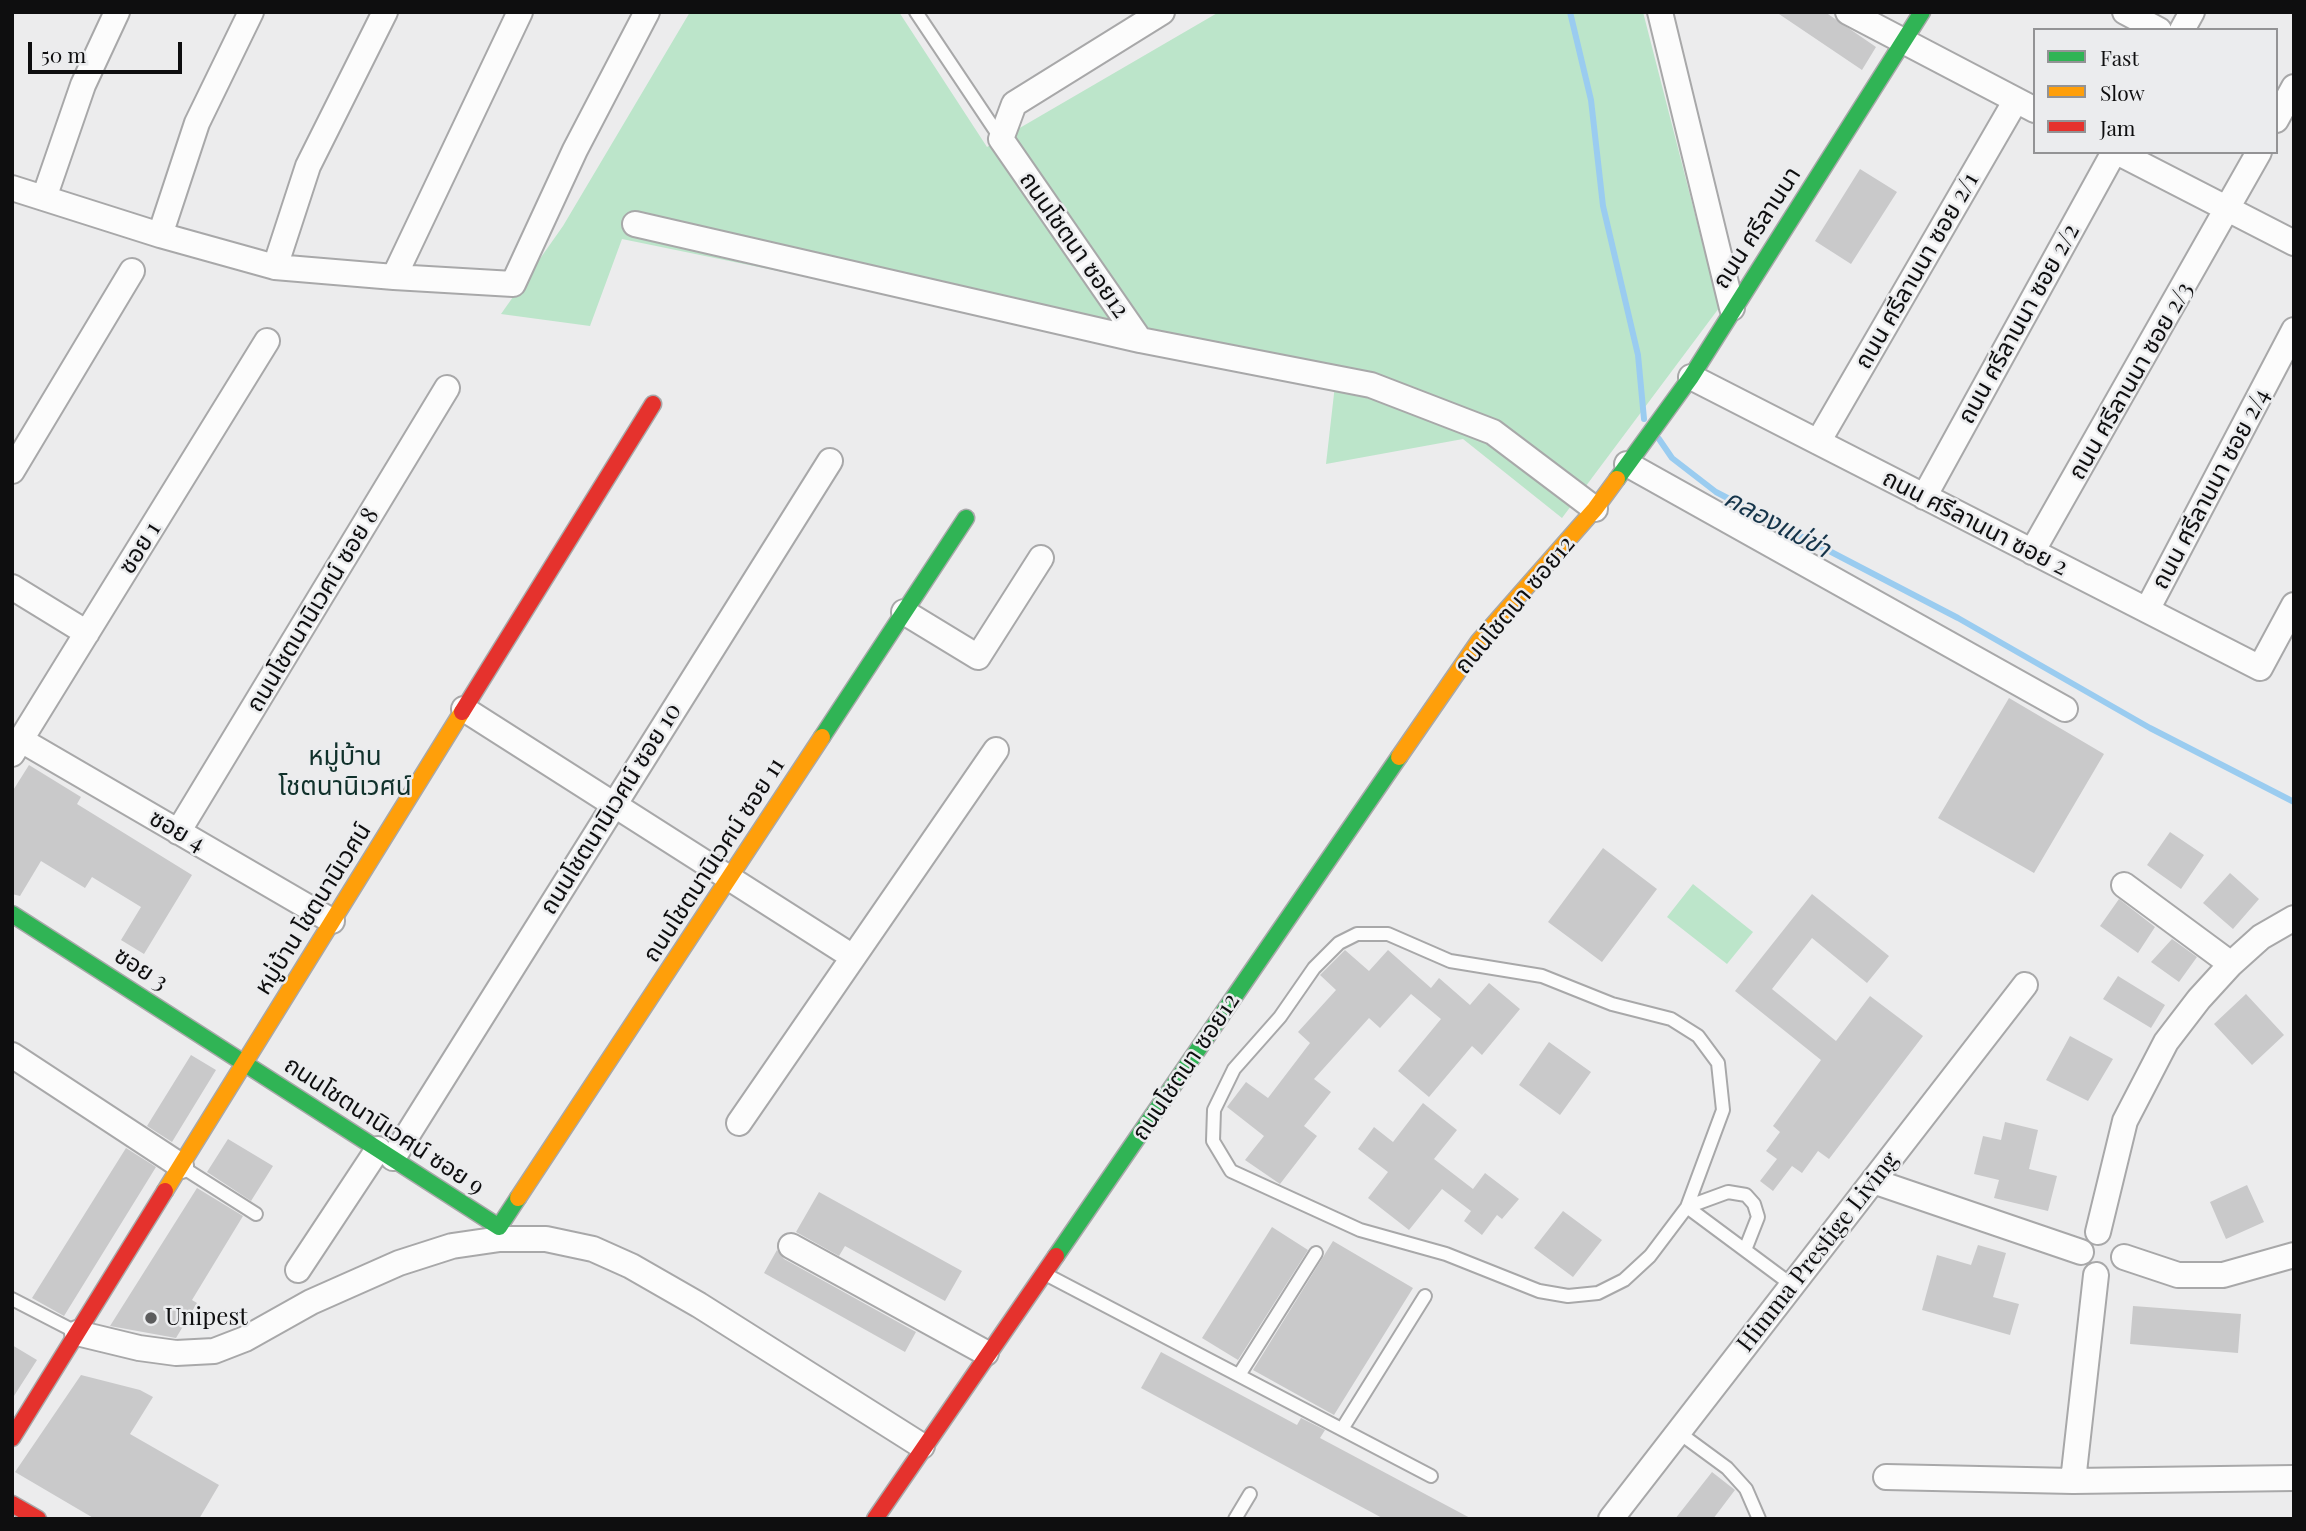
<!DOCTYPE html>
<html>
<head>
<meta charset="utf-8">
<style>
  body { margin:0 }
  #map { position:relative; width:2306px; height:1531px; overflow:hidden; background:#ececed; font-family:"Playfair Display",serif }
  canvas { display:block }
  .frame { position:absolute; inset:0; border:14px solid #0e0e0f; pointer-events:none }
  .legend { position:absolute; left:2033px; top:28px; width:245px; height:126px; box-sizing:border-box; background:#ebecee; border:2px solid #939395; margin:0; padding:9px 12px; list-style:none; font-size:21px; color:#0e0e0f }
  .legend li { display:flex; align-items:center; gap:14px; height:35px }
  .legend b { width:35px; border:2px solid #939395 }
  .scale { position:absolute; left:28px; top:42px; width:154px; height:32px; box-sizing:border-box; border:4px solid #0e0e0f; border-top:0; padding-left:9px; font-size:21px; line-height:24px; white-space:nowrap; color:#0e0e0f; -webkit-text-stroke:5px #ebecee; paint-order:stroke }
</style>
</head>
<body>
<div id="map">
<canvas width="2306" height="1531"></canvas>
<div class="frame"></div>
<ul class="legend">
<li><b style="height:9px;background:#30b455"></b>Fast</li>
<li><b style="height:9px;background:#ff9f0a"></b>Slow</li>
<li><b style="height:9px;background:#e5322d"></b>Jam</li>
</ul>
<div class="scale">50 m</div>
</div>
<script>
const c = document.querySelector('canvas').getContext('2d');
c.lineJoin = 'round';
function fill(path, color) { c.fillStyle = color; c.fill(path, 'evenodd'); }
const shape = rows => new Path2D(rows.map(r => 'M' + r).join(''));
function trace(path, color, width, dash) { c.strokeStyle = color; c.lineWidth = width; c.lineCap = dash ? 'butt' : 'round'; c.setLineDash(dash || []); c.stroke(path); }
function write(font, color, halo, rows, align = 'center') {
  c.font = font + ' "Playfair Display","Noto Sans Thai",serif'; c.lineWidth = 5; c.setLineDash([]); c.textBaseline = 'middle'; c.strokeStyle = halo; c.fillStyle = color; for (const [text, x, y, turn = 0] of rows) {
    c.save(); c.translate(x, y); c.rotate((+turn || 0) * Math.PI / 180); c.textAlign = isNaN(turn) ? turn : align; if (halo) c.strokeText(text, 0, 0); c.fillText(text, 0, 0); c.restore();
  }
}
fill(shape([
  [690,12,899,12,987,147,1219,12,1643,12,1719,308,1562,518,1463,439,1326,464,1335,385,622,239,590,326,501,314,563,226],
  [1693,884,1753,932,1727,964,1667,917]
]), '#bce5ca');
trace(shape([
  [1570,12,1591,100,1603,206,1638,355,1644,419],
  [1659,439,1672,458,1716,492,1958,618,2150,728,2294,802]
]), '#9accf0', 6);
fill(shape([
  [1776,12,1825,12,1876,47,1862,70],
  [1860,169,1897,192,1851,264,1815,241],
  [2009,698,2104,754,2034,873,1938,818],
  [29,765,81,797,77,804,192,875,144,954,121,940,141,907,92,877,85,888,41,861,20,896,12,894,12,792],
  [2170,832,2204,855,2181,889,2147,865],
  [1603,848,1657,889,1602,962,1548,922],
  [2230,873,2259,899,2233,929,2203,903],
  [1812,894,1889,956,1867,983,1812,938,1772,989,1836,1041,1870,996,1923,1036,1829,1159,1818,1151,1802,1173,1792,1166,1773,1191,1760,1181,1777,1159,1766,1151,1780,1132,1773,1126,1821,1060,1735,991],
  [2119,899,2155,927,2138,953,2100,926],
  [2172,939,2197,957,2179,982,2151,962],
  [1345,950,1369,971,1388,950,1431,988,1439,978,1470,1005,1489,983,1520,1009,1482,1055,1472,1046,1429,1097,1398,1071,1441,1019,1411,994,1380,1028,1369,1018,1314,1079,1331,1092,1304,1126,1317,1136,1280,1184,1245,1160,1264,1136,1227,1107,1246,1082,1268,1098,1310,1043,1298,1032,1336,990,1320,975],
  [2118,976,2165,1005,2151,1028,2103,999],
  [2246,994,2284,1035,2252,1065,2214,1024],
  [2070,1036,2113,1059,2088,1101,2046,1080],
  [1549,1042,1591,1072,1560,1115,1519,1085],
  [191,1055,216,1070,172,1142,147,1126],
  [1423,1103,1457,1130,1434,1159,1473,1189,1485,1173,1519,1199,1502,1219,1497,1215,1482,1235,1464,1221,1471,1211,1442,1189,1409,1230,1368,1198,1388,1172,1358,1149,1374,1127,1393,1142],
  [2005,1122,2038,1130,2029,1169,2057,1176,2048,1211,1994,1198,1999,1180,1974,1174,1983,1136,2001,1140],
  [228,1139,273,1166,251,1201,207,1172],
  [126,1148,156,1167,64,1316,32,1298],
  [2247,1185,2264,1222,2226,1239,2210,1202],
  [197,1188,243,1216,192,1300,197,1303,176,1338,110,1326],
  [819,1192,962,1271,945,1301,845,1246,839,1256,796,1232],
  [1563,1211,1602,1240,1573,1277,1534,1248],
  [1272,1227,1308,1250,1238,1360,1202,1338],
  [1333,1241,1413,1288,1334,1415,1253,1370],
  [1978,1245,2006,1253,1993,1297,2019,1304,2010,1335,1922,1310,1937,1255,1971,1265],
  [777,1250,784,1259,916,1332,905,1352,764,1273],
  [2133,1306,2241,1314,2238,1353,2130,1344],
  [12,1345,37,1360,12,1399],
  [1161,1352,1297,1425,1301,1418,1325,1430,1320,1438,1472,1519,1384,1519,1141,1388],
  [81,1375,140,1390,153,1397,130,1434,219,1485,199,1519,95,1519,15,1472],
  [1712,1472,1735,1490,1713,1519,1675,1519]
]), '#c9c9ca');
const lane = shape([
  [916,12,1001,139],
  [182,1167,256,1214],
  [1687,1207,1723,1110,1718,1063,1698,1036,1671,1019,1612,1004,1542,976,1450,961,1388,934,1357,934,1339,943,1314,968,1280,1017,1234,1069,1214,1110,1213,1141,1231,1171,1360,1230,1446,1254,1539,1291,1568,1296,1598,1293,1624,1280,1650,1256,1687,1207,1728,1192,1746,1195,1754,1204,1758,1217,1745,1250],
  [1687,1207,1792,1285],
  [1047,1275,1431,1476],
  [12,1299,74,1331],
  [1239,1375,1316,1253],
  [1342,1429,1425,1296],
  [1678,1432,1727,1468,1746,1489,1759,1519],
  [1235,1519,1250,1494]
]);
const street = shape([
  [1162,12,1014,104,1001,139,1140,340,1371,385,1493,432,1595,509],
  [1660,12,1732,308],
  [1848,12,2035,110],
  [2125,12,2159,30],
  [2182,30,2192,12],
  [2276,120,2294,87],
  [2117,152,2294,243],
  [12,188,160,235,197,123,251,12],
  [44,198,83,85,117,12],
  [635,224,1140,340],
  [160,235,275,267,394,277,520,12],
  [275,267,308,166,385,12],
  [394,277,513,284,575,150,647,12],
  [1691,377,2260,668,2294,605],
  [1818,442,2016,100],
  [1627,464,2065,709],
  [12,471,132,271],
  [1924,497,2114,152],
  [2032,552,2259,152],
  [12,587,87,633],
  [2147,610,2294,330],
  [904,612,978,657,1041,558],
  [464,709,853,957],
  [21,740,332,921],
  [12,754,267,341],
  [178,832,447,388],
  [2124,885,2231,964],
  [12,1055,181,1166],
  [739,1123,996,750],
  [393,1158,830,461],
  [1873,1181,2081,1252],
  [2098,1232,2125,1121,2166,1042,2199,999,2231,964,2261,937,2294,918],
  [791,1246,986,1353],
  [2124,1257,2178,1275,2223,1275,2294,1255],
  [298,1270,378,1149],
  [77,1333,139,1348,176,1353,214,1351,245,1339,311,1302,399,1263,452,1246,500,1239,546,1239,593,1249,631,1266,699,1305,922,1446],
  [1886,1477,2073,1481,2294,1478],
  [2073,1481,2096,1275],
  [1611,1519,2025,985]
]);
const fast = shape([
  [1617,479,1691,377,1922,12],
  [822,737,966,518],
  [12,914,499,1227,518,1198],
  [1056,1256,1399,757]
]);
const slow = shape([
  [1399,757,1479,641,1595,509,1617,479],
  [165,1191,462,712],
  [518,1198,822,737]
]);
const jam = shape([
  [462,712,653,404],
  [12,1438,165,1191],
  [12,1504,38,1519],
  [875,1519,1056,1256]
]);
trace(lane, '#a8a8a9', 16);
trace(street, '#a8a8a9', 28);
trace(fast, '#a8a8a9', 19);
trace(slow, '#a8a8a9', 19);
trace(jam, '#a8a8a9', 19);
trace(lane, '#fcfcfc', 12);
trace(street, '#fcfcfc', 24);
trace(fast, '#30b455', 16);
trace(slow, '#ff9f0a', 16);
trace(jam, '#e5322d', 16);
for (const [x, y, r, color] of [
  [151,1318,7,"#5c5c5d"]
]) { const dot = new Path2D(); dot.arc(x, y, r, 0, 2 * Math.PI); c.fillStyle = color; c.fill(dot); trace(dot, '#ebecee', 2.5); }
write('24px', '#0e0e0f', '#ebecee', [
  ["ถนน ศรีลานนา",1757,228,-57],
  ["ถนนโชตนา ซอย12",1074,245,55],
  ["ถนน ศรีลานนา ซอย 2/1",1917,271,-60],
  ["ถนน ศรีลานนา ซอย 2/2",2019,324,-61],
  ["ถนน ศรีลานนา ซอย 2/3",2131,381,-60],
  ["ถนน ศรีลานนา ซอย 2/4",2211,489,-62],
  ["ถนน ศรีลานนา ซอย 2",1975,523,27],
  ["ซอย 1",140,548,-58],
  ["ถนนโชตนา ซอย12",1515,605,-50],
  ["ถนนโชตนานิเวศน์ ซอย 8",313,610,-59],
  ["ถนนโชตนานิเวศน์ ซอย 10",611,809,-58],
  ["ซอย 4",177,831,30],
  ["ถนนโชตนานิเวศน์ ซอย 11",714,860,-57],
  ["หมู่บ้าน โชตนานิเวศน์",313,909,-58],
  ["ซอย 3",141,969,33],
  ["ถนนโชตนา ซอย12",1186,1067,-56],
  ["ถนนโชตนานิเวศน์ ซอย 9",384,1126,33],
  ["Himma Prestige Living",1818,1252,-52]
]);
write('24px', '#0e0e0f', '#ebecee', [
  ["Unipest",165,1318]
], 'left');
write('italic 26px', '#15344a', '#ebecee', [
  ["คลองแม่ข่า",1777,524,28]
]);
write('26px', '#10312b', '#ebecee', [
  ["หมู่บ้าน",345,757],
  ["โชตนานิเวศน์",345,787]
]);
</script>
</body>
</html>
